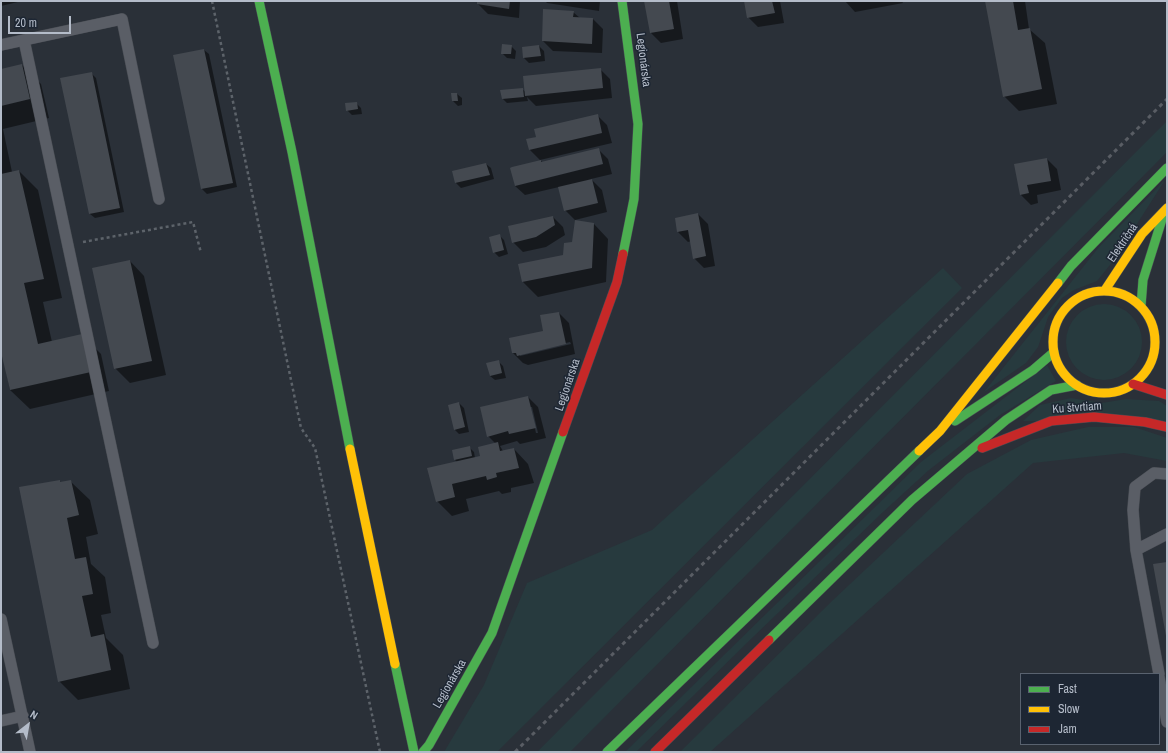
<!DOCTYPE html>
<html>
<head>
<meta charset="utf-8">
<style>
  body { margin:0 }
  #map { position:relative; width:1168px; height:753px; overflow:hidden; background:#2a3038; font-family:"Archivo Narrow",sans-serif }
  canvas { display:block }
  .frame { position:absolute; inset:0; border:2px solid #b4bcc9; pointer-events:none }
  .legend { position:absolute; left:1020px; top:673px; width:140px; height:72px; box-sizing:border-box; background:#1d2633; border:1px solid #59626f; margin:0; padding:5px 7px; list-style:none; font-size:12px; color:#b4bcc9 }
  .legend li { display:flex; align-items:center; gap:8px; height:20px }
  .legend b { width:20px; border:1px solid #59626f }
  .north { position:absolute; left:8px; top:705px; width:40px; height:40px; -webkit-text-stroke:3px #1d2633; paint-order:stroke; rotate:31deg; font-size:11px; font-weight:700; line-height:16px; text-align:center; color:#b4bcc9 }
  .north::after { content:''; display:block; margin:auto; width:14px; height:18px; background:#b4bcc9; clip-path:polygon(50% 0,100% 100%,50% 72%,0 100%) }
  .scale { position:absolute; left:8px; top:16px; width:63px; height:18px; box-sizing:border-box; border:2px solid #b4bcc9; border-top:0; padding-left:5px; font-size:12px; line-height:14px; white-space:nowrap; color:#b4bcc9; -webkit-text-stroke:3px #1d2633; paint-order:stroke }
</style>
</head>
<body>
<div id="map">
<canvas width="1168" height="753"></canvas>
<div class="frame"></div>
<ul class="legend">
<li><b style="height:5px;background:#4caf50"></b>Fast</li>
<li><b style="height:5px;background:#ffc107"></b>Slow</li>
<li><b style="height:5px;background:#c62828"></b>Jam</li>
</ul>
<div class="north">N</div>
<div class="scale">20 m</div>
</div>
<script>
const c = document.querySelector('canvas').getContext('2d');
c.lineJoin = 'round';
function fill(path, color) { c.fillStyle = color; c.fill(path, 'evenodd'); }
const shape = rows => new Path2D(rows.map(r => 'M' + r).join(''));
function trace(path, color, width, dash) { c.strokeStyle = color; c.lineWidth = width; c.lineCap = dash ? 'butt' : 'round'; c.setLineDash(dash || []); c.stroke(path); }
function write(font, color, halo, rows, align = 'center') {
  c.font = font + ' "Archivo Narrow",sans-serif'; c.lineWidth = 3; c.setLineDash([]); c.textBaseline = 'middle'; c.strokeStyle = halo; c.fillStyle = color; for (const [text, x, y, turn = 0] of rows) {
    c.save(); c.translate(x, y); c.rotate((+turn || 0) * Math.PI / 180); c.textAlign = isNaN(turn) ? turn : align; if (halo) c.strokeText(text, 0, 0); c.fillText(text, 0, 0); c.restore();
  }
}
fill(shape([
  [1167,121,1167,152,570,752,537,752],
  [1165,180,1114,260,1097,281,1074,290,1062,298,1048,317,1038,347,1026,363,984,392,1099,247],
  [943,268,962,288,497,752,444,752,484,685,527,583,652,530],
  '1066 342a38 38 0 1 1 76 0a38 38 0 1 1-76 0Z',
  [1047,365,1056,381,1000,415,929,470,883,512,753,637,636,752,625,752,921,462],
  [1071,398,1102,403,1126,399,1159,401,1167,406,1167,421,1023,421,1040,405],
  [1088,427,1134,427,1167,438,1167,461,1124,453,1033,463,710,752,680,752,832,601,967,474,1031,440]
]), '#273a3e');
fill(shape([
  [1,1,22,1,1,6],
  [478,1,520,1,519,18,488,14,478,4],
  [545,1,600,1,599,11,547,3],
  [645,1,677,1,683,39,661,43,651,33],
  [745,1,780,1,784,23,758,27,748,17],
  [845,1,902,1,903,3,855,12],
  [986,1,1025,1,1029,29,1045,43,1057,104,1019,111,1004,96],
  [573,12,580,18,593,19,603,29,602,53,553,51,543,41],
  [511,46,516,51,515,59,507,58,502,53],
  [539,46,544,51,545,61,529,63,524,58,523,48],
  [204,50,209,54,237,187,207,194,202,189,174,56],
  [22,65,41,84,49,118,3,129,12,172,19,171,38,190,62,298,43,302,52,342,82,335,101,354,109,391,30,409,10,390,1,347,1,70],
  [600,69,610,79,612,98,536,106,527,97,528,101,507,103,502,98,522,89,526,92],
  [91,73,96,78,124,212,95,218,90,214],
  [452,94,457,94,462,98,462,105,458,106,453,101],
  [356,103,361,108,362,114,352,115,347,110],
  [597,115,607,125,612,143,540,160,530,150,528,140],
  [598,149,608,159,612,174,591,179,602,190,607,212,575,220,565,210,559,187,525,195,515,186,541,161,543,163],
  [1047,159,1057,169,1061,190,1037,195,1038,203,1031,205,1021,195,1015,165],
  [486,164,491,168,494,179,461,188,456,183,454,172],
  [698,214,708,224,715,266,704,268,694,258,691,241,688,242,678,232],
  [553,217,563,227,565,235,546,247,523,252,513,242],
  [594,224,608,239,606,282,538,297,523,282,520,265,564,256,573,243],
  [499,235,504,240,508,254,499,257,494,252],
  [130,261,144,276,166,375,130,383,115,368],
  [559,313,569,323,575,354,528,365,523,363,513,353,545,331],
  [570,342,571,344,520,356,520,354],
  [498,361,503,366,506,378,495,380,490,376],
  [528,397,538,407,546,438,520,444,517,441,500,446,503,451,514,449,528,464,534,483,511,488,511,492,502,494,499,491,466,499,469,511,452,516,437,501,457,462,455,460,469,447,474,452,475,458,482,456,496,444,488,436],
  [530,407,532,407,538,433,536,433],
  [459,403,464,408,469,432,459,434,455,430],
  [59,481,62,483,70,481,90,500,98,534,86,537,91,564,105,577,111,613,101,615,106,638,123,655,130,689,78,700,59,681]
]), '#0007');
fill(shape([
  [477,1,510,1,509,9,477,4],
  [644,1,669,1,674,29,650,33],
  [744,1,772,1,775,13,747,18],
  [985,1,1013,1,1018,30,1030,28,1042,89,1003,97],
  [543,9,574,11,573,17,593,18,592,44,542,41],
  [502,44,512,45,511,54,501,54],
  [539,45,541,56,523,58,522,47],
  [204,49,233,183,201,189,173,55],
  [22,64,30,99,1,106,1,69],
  [601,68,603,88,525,96,523,76],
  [92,72,120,208,89,214,60,78],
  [523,88,524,97,502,99,500,90],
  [451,93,457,93,458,101,452,101],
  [357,102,358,109,346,111,345,103],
  [598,114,602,133,529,150,526,139,536,137,534,129],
  [599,148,603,164,515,186,510,168,512,167,541,160,541,162],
  [1047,158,1051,181,1027,185,1029,193,1020,195,1014,164],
  [486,163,490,175,455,183,452,171],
  [19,170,44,279,24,283,38,344,82,334,91,372,10,390,1,352,1,174],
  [592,179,598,203,564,211,558,187],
  [698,213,706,256,693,259,688,230,677,232,675,218],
  [553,216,555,225,536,237,512,243,508,226],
  [575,220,594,223,592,268,522,282,518,264,563,255,564,243,572,242],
  [500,234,504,250,493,253,489,237],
  [130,260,152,361,114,369,92,268],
  [559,312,566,344,517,356,516,353,512,353,509,338,543,331,540,315],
  [499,360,502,373,490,376,486,363],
  [528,396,536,428,509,434,508,431,487,437,480,407],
  [459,402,465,427,454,430,448,405],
  [498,442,500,451,514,448,519,468,496,473,497,477,487,480,486,476,452,484,455,497,436,502,427,468,480,456,478,447],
  [470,446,472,456,454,460,452,450],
  [60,480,60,482,71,480,79,515,67,518,75,559,86,557,93,594,82,596,91,637,104,634,111,670,58,682,19,487],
  [1167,562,1167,636,1166,636,1153,564]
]), '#444950');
const lane = shape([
  [24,40,153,643],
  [1,45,122,19,159,199],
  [1136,550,1167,534],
  [1,619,30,752],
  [1159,674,1136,550,1133,510,1135,487,1154,473,1167,474],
  [1159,677,1167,722],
  [1,721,23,716]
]);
const fast = shape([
  [259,1,292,152,350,449],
  [622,1,638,124,634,199,623,254],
  [1058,283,1071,266,1167,168],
  [1141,306,1143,280,1164,213],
  [955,421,1033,370,1054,352],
  [769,640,912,500,1006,420,1051,390,1077,385],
  [395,664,414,752],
  [423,752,429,745,492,633,563,432],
  [607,752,919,451]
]);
const slow = shape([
  [1105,290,1142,234,1167,208],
  '1053 342a51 51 0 1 1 102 0a51 51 0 1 1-102 0Z',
  [350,449,395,664],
  [919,451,940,431,1058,283]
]);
const jam = shape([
  [1133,384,1167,395],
  [563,432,617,282,623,254],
  [982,448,1051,421,1094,417,1145,422,1167,427],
  [655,752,769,640]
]);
trace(lane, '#484c53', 12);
trace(fast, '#484c53', 10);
trace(slow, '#484c53', 10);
trace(jam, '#484c53', 10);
trace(shape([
  [212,1,301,428,315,448,380,752],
  [83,242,193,222,201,253]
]), '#5d636a', 2.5, [3, 3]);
trace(lane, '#5a5e66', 11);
trace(fast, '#4caf50', 9);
trace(slow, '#ffc107', 9);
trace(jam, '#c62828', 9);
trace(shape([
  [515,752,1167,99]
]), '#595d64', 3, [4, 4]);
write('12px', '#b4bcc9', '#1d2633', [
  ["Legionárska",643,60,83],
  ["Električná",1123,243,-56],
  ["Legionárska",568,385,-71],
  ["Ku štvrtiam",1077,408,-4],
  ["Legionárska",450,684,-60]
]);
</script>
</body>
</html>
